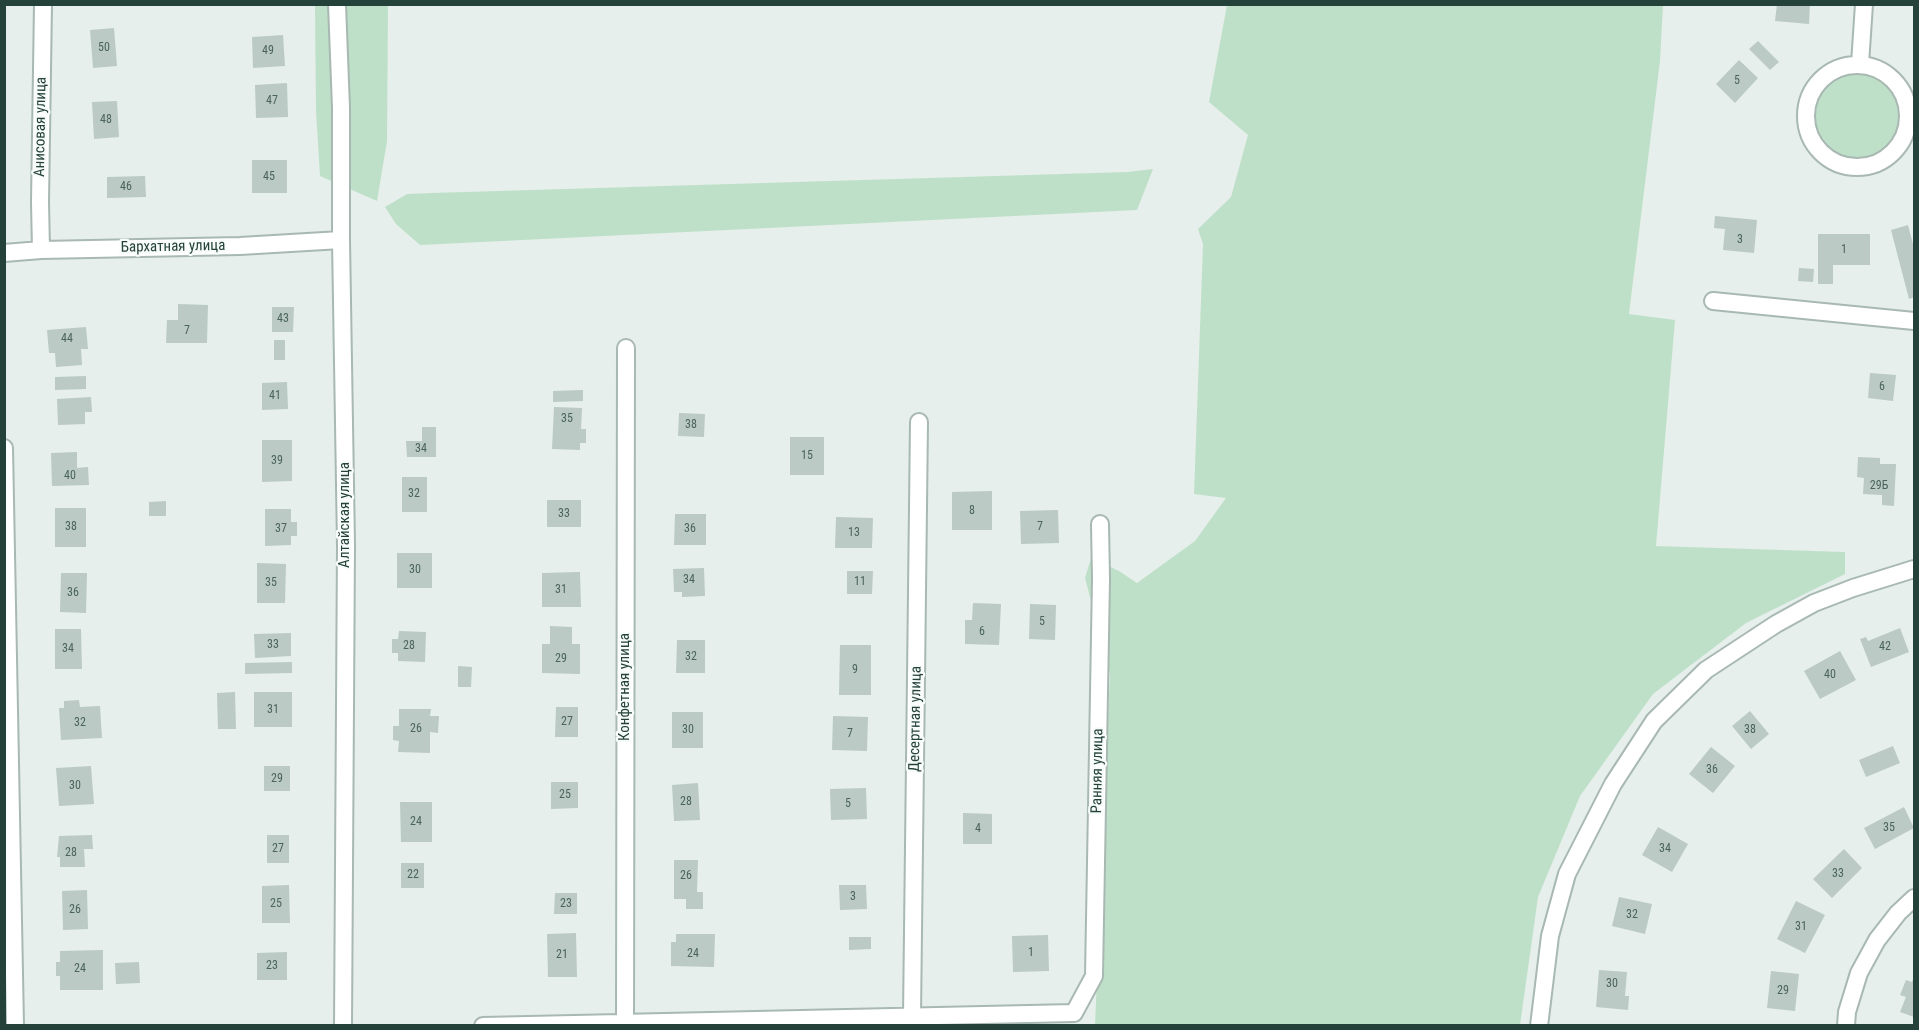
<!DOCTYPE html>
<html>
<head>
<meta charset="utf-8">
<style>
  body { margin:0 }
  #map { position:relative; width:1919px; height:1030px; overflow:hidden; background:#e6efeb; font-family:"Roboto Condensed",sans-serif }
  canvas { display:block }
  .frame { position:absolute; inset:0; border:6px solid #24423a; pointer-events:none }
</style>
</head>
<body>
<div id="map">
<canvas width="1919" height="1030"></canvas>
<div class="frame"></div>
</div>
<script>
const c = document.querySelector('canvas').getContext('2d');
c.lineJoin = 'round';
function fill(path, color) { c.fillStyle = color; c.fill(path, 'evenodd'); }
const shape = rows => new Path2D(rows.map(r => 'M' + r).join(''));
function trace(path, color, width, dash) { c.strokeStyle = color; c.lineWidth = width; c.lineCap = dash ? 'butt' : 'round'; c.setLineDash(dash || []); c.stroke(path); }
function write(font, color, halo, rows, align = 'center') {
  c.font = font + ' "Roboto Condensed",sans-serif'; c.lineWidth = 4.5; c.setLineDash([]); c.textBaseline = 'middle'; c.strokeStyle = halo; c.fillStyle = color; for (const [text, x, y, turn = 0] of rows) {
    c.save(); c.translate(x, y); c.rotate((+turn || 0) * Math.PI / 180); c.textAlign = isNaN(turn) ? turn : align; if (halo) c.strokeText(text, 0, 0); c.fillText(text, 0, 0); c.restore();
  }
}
fill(shape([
  [315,5,388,5,387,141,377,201,320,176,316,111],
  [1227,5,1663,5,1660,61,1629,314,1675,320,1656,546,1845,552,1845,574,1746,623,1653,694,1580,796,1538,897,1520,1025,1095,1025,1110,674,1085,578,1091,558,1119,571,1137,583,1195,541,1226,498,1194,494,1203,244,1198,229,1231,197,1248,135,1209,102],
  '1812 116a44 44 0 1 1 88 0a44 44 0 1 1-88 0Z',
  [1153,169,1137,210,420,245,396,224,385,207,407,194,432,193,1128,172]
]), '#bfe0c8');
fill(shape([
  [1777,4,1810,4,1809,24,1775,21],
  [114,28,117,66,93,68,90,30],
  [283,35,285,66,253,68,252,37],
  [1758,41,1779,62,1770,70,1749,49],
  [1739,60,1758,78,1735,103,1716,84],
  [287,83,288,117,256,118,255,85],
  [117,101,119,137,94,139,92,102],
  [252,160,287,160,287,193,252,193],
  [145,176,146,197,107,198,107,177],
  [1715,216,1757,220,1754,253,1723,250,1725,229,1714,228],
  [1908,225,1914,248,1914,297,1909,299,1891,230],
  [1818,234,1870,234,1870,265,1833,265,1833,284,1818,284],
  [1799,268,1814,269,1813,282,1798,281],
  [178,304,208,305,207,343,166,343,167,320,178,320],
  [272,307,294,307,293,332,272,332],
  [86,327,88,349,81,349,82,365,56,367,55,353,49,353,47,330],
  [274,340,285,340,285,360,274,360],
  [1870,373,1896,375,1893,401,1868,398],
  [86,376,86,389,55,390,55,377],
  [287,382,288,409,262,410,262,383],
  [583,390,583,401,553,402,553,391],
  [91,397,92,412,85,412,85,424,58,425,57,399],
  [554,407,582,408,581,429,586,429,586,443,580,443,580,450,552,449],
  [679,413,705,414,704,437,678,436],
  [422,427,436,427,436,457,407,457,406,441,422,441],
  [790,437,824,437,824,475,790,475],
  [262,440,292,440,292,481,262,482],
  [77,452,77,468,88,467,89,485,52,486,51,453],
  [1858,457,1880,458,1880,464,1896,464,1894,506,1882,505,1882,495,1863,494,1864,478,1857,477],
  [402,477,427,477,427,512,402,512],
  [992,491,992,530,952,530,952,492],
  [547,500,581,500,581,527,547,527],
  [166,501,166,516,149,516,149,502],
  [55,508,86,508,86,547,55,547],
  [265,509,291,509,291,522,297,522,297,536,291,536,291,545,265,546],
  [1058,510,1059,543,1021,544,1020,511],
  [675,514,706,514,706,545,674,545],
  [836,517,873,518,872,548,835,548],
  [397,553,432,553,432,588,397,588],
  [257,563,286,564,285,603,257,603],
  [704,568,705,596,682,597,682,592,674,592,673,569],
  [847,571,873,571,872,594,847,594],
  [580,572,581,607,542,607,542,573],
  [61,573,87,573,86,613,60,612],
  [973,603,1001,604,999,645,965,644,965,620,972,620],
  [1030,604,1056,605,1055,640,1029,639],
  [550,626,572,627,572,644,580,644,580,674,542,673,542,644,550,644],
  [1900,628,1909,652,1871,667,1860,639,1866,637,1868,641],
  [55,629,81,629,82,669,55,669],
  [399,631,426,632,425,662,398,661,398,653,392,653,392,639,398,639],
  [291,633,291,656,255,658,254,634],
  [677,640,705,640,705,673,676,673],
  [840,645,871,645,871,695,839,695],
  [1840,651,1856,680,1820,699,1804,671],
  [292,662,292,673,245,674,245,663],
  [458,666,472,667,471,687,458,687],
  [235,692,236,729,218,729,217,693],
  [254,692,292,692,292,727,254,727],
  [79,700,80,707,100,706,102,738,61,740,59,708,64,708,64,701],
  [556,707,578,707,578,737,555,737],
  [399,709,431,709,430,716,439,716,438,733,430,732,430,753,398,752,399,741,393,740,393,726,399,726],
  [1750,711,1769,734,1751,749,1732,726],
  [672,712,703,712,703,748,672,748],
  [833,716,868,717,867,751,832,750],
  [1893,746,1900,763,1866,777,1859,760],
  [1711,747,1735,766,1713,793,1689,774],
  [91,766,94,804,59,806,56,768],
  [264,766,290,766,290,791,264,791],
  [551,782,578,782,578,808,551,809],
  [698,783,700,820,674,821,672,785],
  [866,788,867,819,831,820,830,789],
  [400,802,432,802,432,842,401,842],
  [1904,807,1914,828,1875,849,1864,828],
  [963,813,992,814,992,844,963,844],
  [1658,827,1688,844,1672,872,1642,855],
  [92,835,93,849,84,849,85,867,60,867,60,857,57,857,59,836],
  [267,835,289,835,289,863,267,863],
  [1844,849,1862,868,1832,898,1813,879],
  [674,860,698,860,697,892,703,892,703,909,686,909,686,899,674,899],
  [401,863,424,863,424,888,401,888],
  [289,885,290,923,262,923,262,886],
  [839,885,866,885,867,909,840,910],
  [87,890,88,929,63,930,62,891],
  [555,893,577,893,577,914,554,914],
  [1619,897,1652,904,1645,934,1612,926],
  [1796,901,1825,915,1805,953,1777,939],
  [576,933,577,977,548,977,547,934],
  [676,934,715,934,714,967,671,966,671,942,676,942],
  [1048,935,1049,971,1013,972,1012,936],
  [849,937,871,937,871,949,849,950],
  [103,950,103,990,60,990,60,976,56,976,56,962,60,962,60,951],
  [287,952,287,980,257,980,257,953],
  [139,962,140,983,116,984,115,963],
  [1599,970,1627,972,1625,996,1629,996,1628,1010,1596,1007],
  [1771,971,1799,974,1795,1011,1767,1008],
  [1914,976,1914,1017,1900,1012,1906,997,1900,995,1906,980,1912,982]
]), '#bbcac4');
const minor = shape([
  [337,4,341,108,341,240,346,545,343,1026],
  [1860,64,1864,4],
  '1806 116a51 51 0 1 1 102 0a51 51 0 1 1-102 0Z',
  [41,250,40,202,43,4],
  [4,253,41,250,240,246,341,240],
  [1713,301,1914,321],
  [4,448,15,1026],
  [912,1016,919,422],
  [483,1026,1074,1013,1094,976,1101,579,1100,524],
  [625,1026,626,348],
  [1539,1026,1550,936,1567,874,1613,784,1654,721,1706,670,1776,624,1814,603,1853,588,1914,569],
  [1846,1026,1847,1012,1859,973,1877,940,1898,913,1914,898]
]);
trace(minor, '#a8b8b2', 20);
trace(minor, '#fff', 16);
write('12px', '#4a645c', null, [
  ["50",104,48],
  ["49",268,51],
  ["5",1737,81],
  ["47",272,101],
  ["48",106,120],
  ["45",269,177],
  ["46",126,187],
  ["3",1740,240],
  ["1",1844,250],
  ["43",283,319],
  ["7",187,331],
  ["44",67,339],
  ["6",1882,387],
  ["41",275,396],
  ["35",567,419],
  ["38",691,425],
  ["34",421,449],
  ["15",807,456],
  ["39",277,461],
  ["40",70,476],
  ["29Б",1879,486],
  ["32",414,494],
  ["8",972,511],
  ["33",564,514],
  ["38",71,527],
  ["7",1040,527],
  ["37",281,529],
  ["36",690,529],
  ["13",854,533],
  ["30",415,570],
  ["34",689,580],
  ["11",860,582],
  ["35",271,583],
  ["31",561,590],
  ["36",73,593],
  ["5",1042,622],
  ["6",982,632],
  ["33",273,645],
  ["28",409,646],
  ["42",1885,647],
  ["34",68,649],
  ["32",691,657],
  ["29",561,659],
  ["9",855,670],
  ["40",1830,675],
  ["31",273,710],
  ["27",567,722],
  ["32",80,723],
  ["26",416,729],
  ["30",688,730],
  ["38",1750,730],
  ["7",850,734],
  ["36",1712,770],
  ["29",277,779],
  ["30",75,786],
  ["25",565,795],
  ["28",686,802],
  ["5",848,804],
  ["24",416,822],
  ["35",1889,828],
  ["4",978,829],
  ["27",278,849],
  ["34",1665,849],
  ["28",71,853],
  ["33",1838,874],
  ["22",413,875],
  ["26",686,876],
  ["3",853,897],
  ["25",276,904],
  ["23",566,904],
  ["26",75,910],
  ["32",1632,915],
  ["31",1801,927],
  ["1",1031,953],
  ["24",693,954],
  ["21",562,955],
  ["23",272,966],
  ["24",80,969],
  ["30",1612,984],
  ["29",1783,991]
]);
write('15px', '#24423a', '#f7fbf9', [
  ["Анисовая улица",41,127,-89],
  ["Бархатная улица",173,247,-1],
  ["Алтайская улица",345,515,-90],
  ["Конфетная улица",625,687,-90],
  ["Десертная улица",916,719,-89],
  ["Ранняя улица",1098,771,-89]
]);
</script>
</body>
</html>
